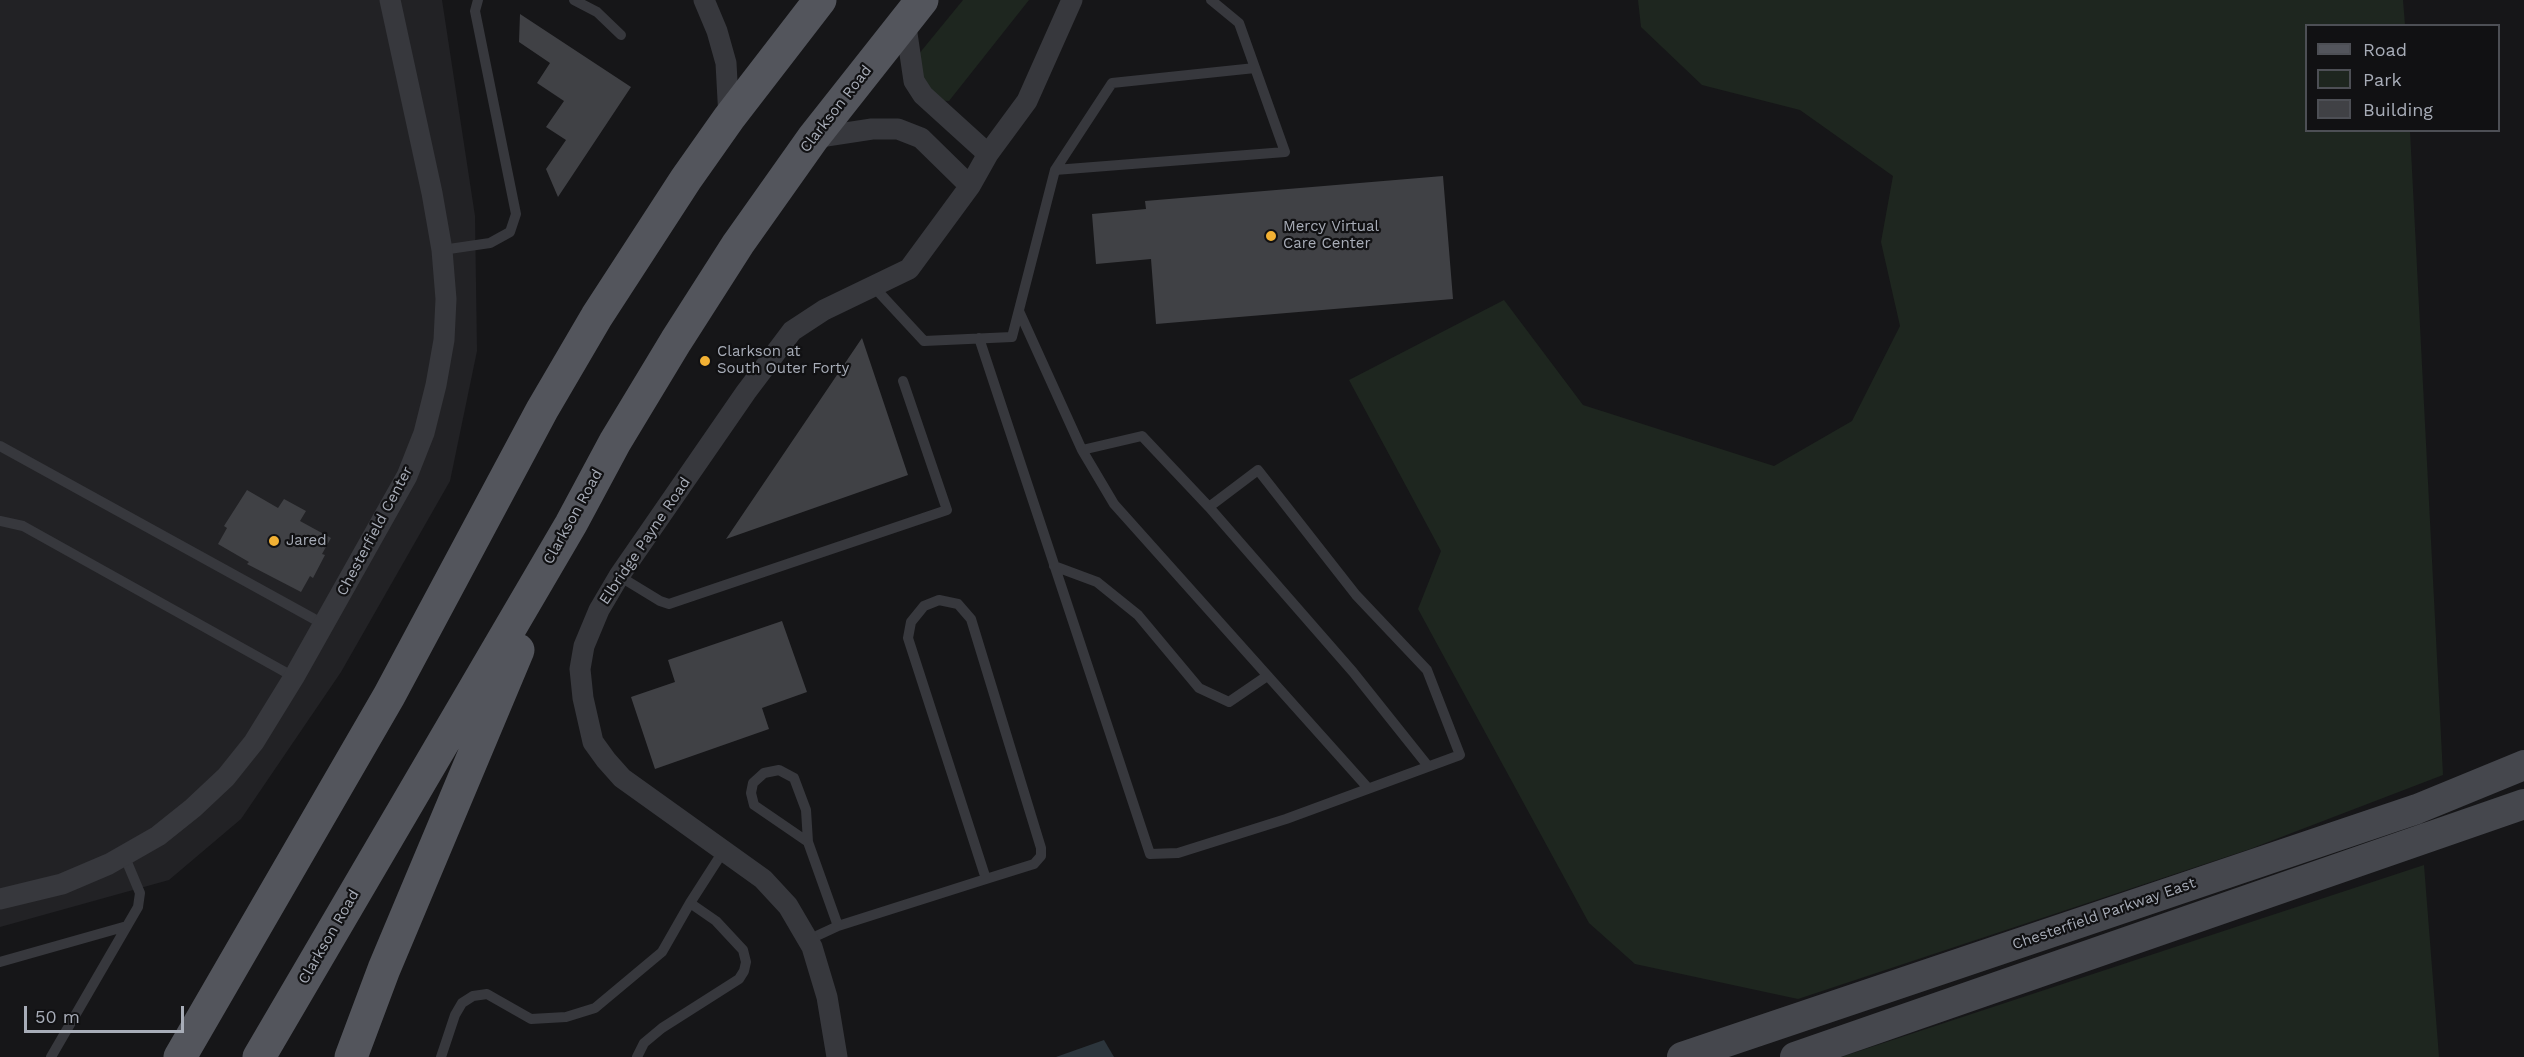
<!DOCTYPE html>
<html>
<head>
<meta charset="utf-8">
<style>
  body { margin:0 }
  #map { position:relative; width:2524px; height:1057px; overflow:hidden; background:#161618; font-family:"Work Sans",sans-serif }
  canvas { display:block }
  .legend { position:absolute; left:2305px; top:24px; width:195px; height:108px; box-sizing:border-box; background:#111113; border:2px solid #4d4f55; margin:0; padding:8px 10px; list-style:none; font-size:18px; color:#a8adb8 }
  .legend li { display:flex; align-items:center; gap:12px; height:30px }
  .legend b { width:30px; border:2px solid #4d4f55 }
  .scale { position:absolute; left:24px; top:1006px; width:160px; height:27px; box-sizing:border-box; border:3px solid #a8adb8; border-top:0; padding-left:8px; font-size:18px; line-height:21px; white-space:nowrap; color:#a8adb8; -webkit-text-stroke:4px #111113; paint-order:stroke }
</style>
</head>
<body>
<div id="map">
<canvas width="2524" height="1057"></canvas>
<ul class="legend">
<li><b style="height:8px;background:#53555c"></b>Road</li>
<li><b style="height:16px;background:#1e261f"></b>Park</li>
<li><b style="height:16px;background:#404145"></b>Building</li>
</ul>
<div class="scale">50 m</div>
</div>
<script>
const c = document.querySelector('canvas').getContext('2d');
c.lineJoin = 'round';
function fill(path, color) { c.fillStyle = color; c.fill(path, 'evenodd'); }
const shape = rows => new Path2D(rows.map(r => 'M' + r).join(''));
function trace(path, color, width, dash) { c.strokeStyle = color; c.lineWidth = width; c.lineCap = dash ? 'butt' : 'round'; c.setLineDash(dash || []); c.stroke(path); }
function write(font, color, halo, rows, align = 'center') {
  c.font = font + ' "Work Sans",sans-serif'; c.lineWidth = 4.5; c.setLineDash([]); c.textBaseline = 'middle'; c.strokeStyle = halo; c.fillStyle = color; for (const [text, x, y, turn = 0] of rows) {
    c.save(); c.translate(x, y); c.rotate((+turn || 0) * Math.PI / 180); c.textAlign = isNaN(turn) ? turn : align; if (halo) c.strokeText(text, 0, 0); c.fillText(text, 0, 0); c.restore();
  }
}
fill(shape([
  [0,0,442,0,475,216,477,351,450,481,341,672,241,819,169,880,0,927]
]), '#222225');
fill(shape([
  [963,0,1029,0,949,101,932,100,909,66],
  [1638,0,2403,0,2405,25,2306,26,2306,130,2410,131,2443,775,2250,849,1798,999,1635,964,1589,923,1418,609,1441,551,1349,380,1504,300,1583,405,1774,466,1852,421,1900,326,1881,242,1893,176,1800,110,1702,85,1641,27],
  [2424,865,2439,1057,1841,1057]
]), '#1e261f');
fill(shape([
  [1104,1040,1114,1057,1056,1057]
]), '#2c353c');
fill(shape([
  [520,14,631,87,558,197,546,169,566,140,546,127,564,101,537,83,550,63,519,42],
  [1443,176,1453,299,1156,324,1151,259,1096,264,1092,214,1146,209,1145,201],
  [862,338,908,475,726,539],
  [247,490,278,508,284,499,306,511,300,521,331,538,322,554,325,555,313,578,310,576,301,592,247,564,249,562,218,544,227,528,224,526],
  [782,621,807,692,762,708,769,729,655,769,631,697,675,682,668,660]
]), '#404145');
trace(shape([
  [574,0,597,12,621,35],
  [1055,170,1112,83,1255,68],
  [442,250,490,243,510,232,516,214,475,11,478,0],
  [873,286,924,341,1012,337,1055,170,1285,152,1239,23,1211,0],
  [979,338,1150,854,1178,853,1286,819,1460,755,1427,670,1356,595,1258,470,1209,507,1142,436,1082,450,1019,311],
  [0,446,325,625],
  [1082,450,1114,504,1368,788],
  [1209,507,1353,672,1428,766],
  [0,521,23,526,294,677],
  [1054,566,1097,582,1138,615,1199,688,1229,702,1267,676],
  [619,576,660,601,669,604,947,510,903,381],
  [808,842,754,805,751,793,753,783,764,773,779,770,794,778,806,810,808,842,838,926],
  [810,939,838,926,986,879,1034,864,1041,856,1041,848,971,619,958,604,939,600,924,606,911,622,908,638,986,879],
  [0,962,127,926],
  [51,1057,138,907,140,893,124,855],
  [441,1057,455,1015,462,1003,473,996,487,994,531,1019,566,1017,595,1008,662,952,690,903],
  [637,1057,644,1043,662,1028,739,979,744,971,746,962,743,950,716,921,690,903,724,850]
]), '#37383d', 10);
trace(shape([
  [704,0,717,31,726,63,729,118],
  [905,20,914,81,923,95,988,154],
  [813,138,872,129,898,129,921,138,970,186],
  [0,899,62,884,109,864,158,836,193,808,226,777,254,742,294,677,407,476,424,433,436,385,444,340,446,299,442,250,432,193,390,0],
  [837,1057,827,997,812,947,788,906,763,879,622,778,606,760,593,742,583,698,580,669,584,646,599,610,619,576,746,392,792,331,824,310,909,269,970,186,988,154,1027,101,1072,0]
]), '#37383d', 21);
trace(shape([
  [1682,1057,2417,809,2524,765],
  [1795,1057,2524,804]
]), '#45474d', 30);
trace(shape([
  [180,1057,389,696,542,410,597,316,686,179,729,118,820,0],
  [259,1057,571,524,615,442,676,341,738,244,813,138,922,0],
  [351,1057,384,969,518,650]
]), '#53555c', 33);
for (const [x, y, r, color] of [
  [1271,236,6,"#f2b134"],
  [705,361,6,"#f2b134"],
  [274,541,6,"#f2b134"]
]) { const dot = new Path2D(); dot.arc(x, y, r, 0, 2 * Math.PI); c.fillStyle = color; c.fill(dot); trace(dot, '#111113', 2); }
write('15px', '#a8adb8', '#111113', [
  ["Clarkson Road",836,109,-52],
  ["Clarkson Road",573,517,-61],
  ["Chesterfield Center",375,531,-62],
  ["Elbridge Payne Road",645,541,-56],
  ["Chesterfield Parkway East",2104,914,-19],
  ["Clarkson Road",329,937,-60]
]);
write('15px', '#a8adb8', '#111113', [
  ["Mercy Virtual",1283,227],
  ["Care Center",1283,244],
  ["Clarkson at",717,352],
  ["South Outer Forty",717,369],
  ["Jared",286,541]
], 'left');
</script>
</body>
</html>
